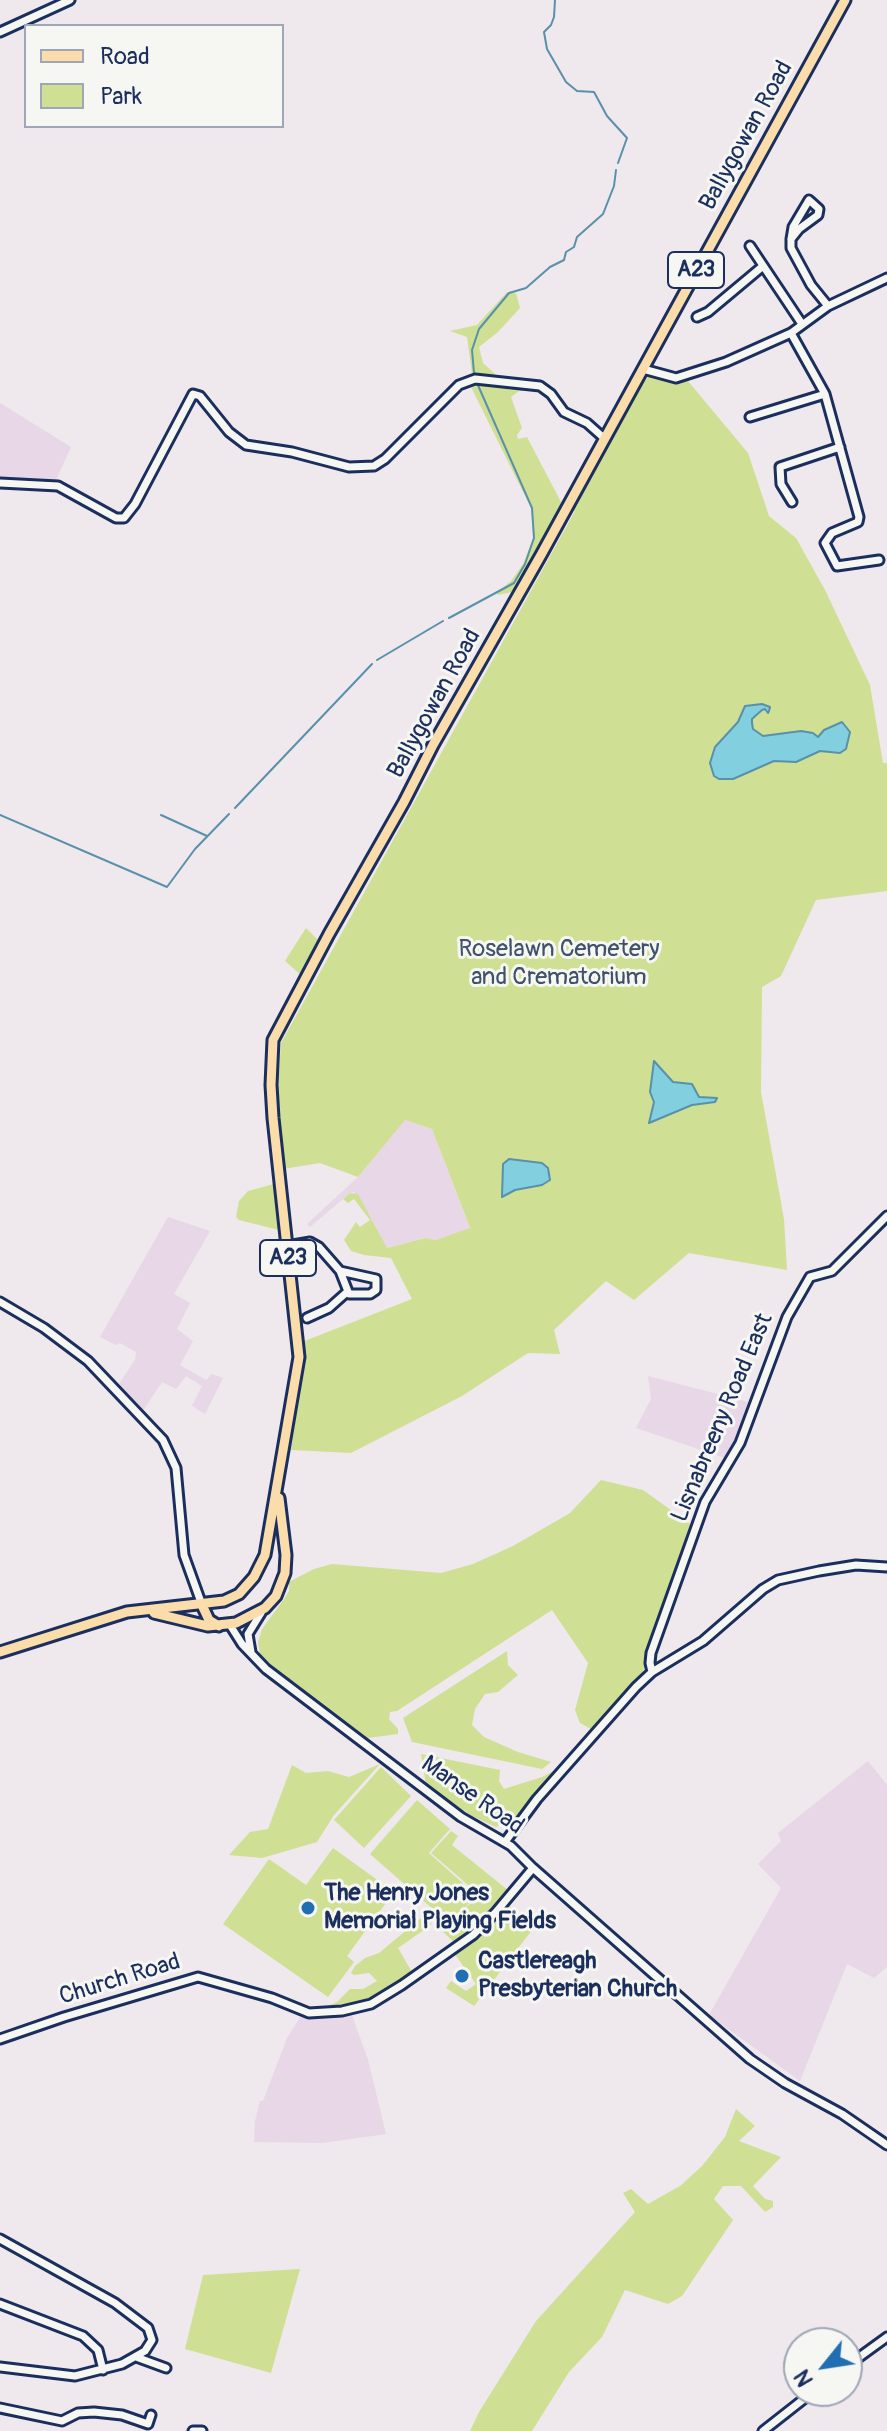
<!DOCTYPE html>
<html>
<head>
<meta charset="utf-8">
<style>
  body { margin:0 }
  #map { position:relative; width:887px; height:2431px; overflow:hidden; background:#efe8ed; font-family:Pangolin,sans-serif }
  canvas { display:block }
  .legend { position:absolute; left:24px; top:24px; width:260px; height:104px; box-sizing:border-box; background:#f6f6f2; border:2px solid #9ea6b7; margin:0; padding:10px 14px; list-style:none; font-size:24px; color:#1b2f5e }
  .legend li { display:flex; align-items:center; gap:16px; height:40px }
  .legend b { width:40px; border:2px solid #9ea6b7 }
  .north { position:absolute; left:783px; top:2327px; width:80px; height:80px; box-sizing:border-box; background:#f6f6f2; border:2px solid #9ea6b7; border-radius:50%; rotate:240deg; font-size:22px; font-weight:700; line-height:32px; text-align:center; color:#1b2f5e }
  .north::after { content:''; display:block; margin:auto; width:28px; height:36px; background:#1f6fb2; clip-path:polygon(50% 0,100% 100%,50% 72%,0 100%) }
</style>
</head>
<body>
<div id="map">
<canvas width="887" height="2431"></canvas>
<ul class="legend">
<li><b style="height:10px;background:#fbddab"></b>Road</li>
<li><b style="height:22px;background:#cfe094"></b>Park</li>
</ul>
<div class="north">N</div>
</div>
<script>
const c = document.querySelector('canvas').getContext('2d');
c.lineJoin = 'round';
function fill(path, color) { c.fillStyle = color; c.fill(path, 'evenodd'); }
const shape = rows => new Path2D(rows.map(r => 'M' + r).join(''));
function trace(path, color, width, dash) { c.strokeStyle = color; c.lineWidth = width; c.lineCap = dash ? 'butt' : 'round'; c.setLineDash(dash || []); c.stroke(path); }
function write(font, color, halo, rows, align = 'center') {
  c.font = font + ' Pangolin,sans-serif'; c.lineWidth = 6; c.setLineDash([]); c.textBaseline = 'middle'; c.strokeStyle = halo; c.fillStyle = color; for (const [text, x, y, turn = 0] of rows) {
    c.save(); c.translate(x, y); c.rotate((+turn || 0) * Math.PI / 180); c.textAlign = isNaN(turn) ? turn : align; if (halo) c.strokeText(text, 0, 0); c.fillText(text, 0, 0); c.restore();
  }
}
fill(shape([
  [0,403,71,447,55,482,0,479],
  [404,1120,432,1129,470,1229,436,1240,424,1238,386,1248,372,1219,354,1192,350,1193,310,1227,307,1224,358,1177],
  [168,1217,210,1231,174,1294,190,1303,177,1329,193,1341,180,1365,206,1380,212,1374,223,1378,205,1414,192,1406,202,1386,186,1376,176,1389,162,1382,142,1412,116,1388,135,1360,136,1352,120,1343,116,1345,100,1337],
  [648,1376,748,1402,740,1431,725,1458,636,1428,651,1399],
  [868,1761,887,1785,887,1967,874,1978,847,1964,800,2081,709,2015,781,1888,758,1864,781,1841,778,1833],
  [351,2012,368,2060,386,2134,322,2143,254,2142,255,2121,260,2101,263,2101,287,2038,303,2013,320,2016]
]), '#e7d7e7');
fill(shape([
  [507,292,516,293,520,308,498,332,479,347,483,363,495,374,498,382,535,387,541,391,519,391,511,397,522,428,517,435,518,439,527,437,562,504,516,591,498,595,497,592,511,581,523,564,533,538,531,508,469,383,473,381,467,337,450,331,477,325],
  [649,376,677,383,688,381,748,453,769,516,796,538,825,590,870,685,883,763,887,763,887,891,816,900,781,976,762,987,761,1092,784,1219,787,1270,689,1253,634,1300,606,1281,554,1330,560,1354,528,1353,462,1396,351,1453,291,1450,303,1364,302,1342,412,1299,391,1258,364,1255,351,1251,344,1240,356,1222,360,1227,370,1220,354,1199,348,1203,343,1199,350,1193,358,1194,387,1248,425,1238,436,1240,470,1228,432,1129,405,1120,358,1177,320,1163,283,1169,278,1087,281,1043,575,511,573,511,606,446,642,384],
  [306,928,320,942,302,976,285,961],
  [274,1184,279,1230,239,1220,236,1217,239,1201,248,1191],
  [601,1480,643,1490,693,1526,645,1658,643,1673,591,1729,580,1723,575,1710,588,1663,552,1610,397,1711,390,1712,389,1719,398,1729,398,1734,368,1738,278,1672,260,1655,258,1642,262,1629,284,1599,289,1591,289,1582,314,1569,332,1564,441,1573,473,1564,513,1546,570,1513],
  [507,1651,508,1665,518,1675,498,1692,485,1694,475,1709,472,1725,484,1737,518,1752,551,1762,542,1769,412,1742,403,1718],
  [421,1754,500,1770,499,1781,504,1789,542,1777,559,1768,515,1817,496,1827,472,1816,426,1784],
  [380,1764,334,1815,317,1842,262,1858,229,1855,250,1832,268,1829,292,1765,306,1773,328,1771,349,1777],
  [381,1767,411,1796,364,1848,334,1820],
  [417,1800,450,1829,429,1853,476,1895,464,1909,473,1901,485,1902,489,1896,483,1889,475,1891,431,1853,451,1831,458,1836,452,1845,509,1891,455,1943,443,1932,450,1924,370,1854],
  [333,1848,394,1892,347,1956,354,1962,328,1997,223,1924,269,1859,306,1885],
  [509,1905,532,1930,474,2006,446,1988,451,1981,466,1991,476,1984,454,1953],
  [427,1913,433,1914,431,1925,398,1948,413,1974,387,1991,364,2001,325,2007,337,2002,350,1989,363,1989,377,1981,369,1973,354,1975,351,1973,355,1966,365,1958,379,1953],
  [736,2109,755,2126,739,2141,781,2157,753,2186,765,2199,773,2201,773,2207,765,2212,741,2186,723,2186,714,2199,733,2220,682,2296,668,2304,625,2290,602,2337,569,2372,532,2431,470,2431,479,2412,536,2321,635,2212,623,2193,631,2189,648,2204,680,2186,702,2166,725,2137],
  [300,2269,271,2373,185,2349,203,2275]
]), '#cfe094');
const water = shape([
  [762,704,770,707,769,711,768,713,765,709,762,710,752,719,752,723,753,729,763,736,801,731,813,733,818,737,824,730,842,722,850,732,846,749,840,753,820,751,796,762,774,761,733,779,719,779,714,776,710,763,715,747,738,722,745,706,762,704],
  [654,1061,673,1082,692,1084,699,1097,717,1098,715,1102,692,1105,649,1123,654,1102,650,1092,654,1061],
  [509,1159,542,1163,548,1168,550,1180,542,1185,515,1190,502,1197,503,1164,509,1159]
]);
fill(water, '#82d0df');
trace(water, '#5990ab', 2);
trace(shape([
  [555,0,554,17,551,25,544,32,547,49,566,82,577,91,594,92,607,116,627,138,618,163],
  [474,373,472,350,479,329,509,293,526,288,550,267,564,260,566,252,574,247,577,237,603,214,614,186,616,170],
  [449,618,514,583,525,564,534,538,532,508,477,383],
  [377,660,443,621],
  [235,808,372,664],
  [0,815,167,887,195,849,229,814],
  [161,815,207,836]
]), '#5990ab', 2);
const minor = shape([
  [0,32,70,0],
  [791,239,799,229,818,215,819,209,809,200,793,227,791,239,791,248,811,285,828,306],
  [750,246,802,324],
  [697,317,708,312,763,266],
  [791,333,825,394,859,517,858,522,832,533,825,543,837,566,879,560],
  [643,369,676,378,726,362,791,333,828,306,887,278],
  [750,417,825,394],
  [0,483,58,486,116,518,124,518,135,504,193,394,200,396,229,432,246,445,292,452,349,467,374,466,385,459,459,385,475,379,540,386,551,394,564,412,587,423,605,439],
  [792,502,781,484,780,467,840,447],
  [287,1246,310,1242,319,1247,340,1271,376,1279,376,1290,370,1294,349,1294,340,1271],
  [0,1302,44,1328,88,1361,163,1440,176,1468,184,1555,202,1605],
  [307,1318,329,1308,347,1292],
  [230,1625,242,1644,266,1669,461,1817,511,1846,533,1868,750,2059,785,2083,842,2114,887,2145],
  [251,1652,248,1634,261,1613],
  [652,1672,650,1663,651,1653,705,1502,740,1443,787,1317,810,1277,832,1271,887,1216],
  [505,1842,537,1799,636,1687,652,1672,703,1641,763,1589,778,1580,819,1571,856,1565,887,1567],
  [0,2039,64,2017,198,1977,272,1998,309,2013,342,2011,371,2004,402,1985,473,1935,496,1912,533,1868],
  [0,2239,115,2303,148,2328,152,2340,145,2351,122,2364,75,2376,0,2367],
  [0,2304,83,2336,98,2350,103,2370],
  [136,2357,166,2368],
  [847,2366,887,2337],
  [0,2408,62,2421,78,2413,94,2412,122,2415,148,2424,151,2415],
  [193,2431,202,2431],
  [763,2431,814,2391]
]);
const major = shape([
  [202,1605,209,1620,219,1626],
  [154,1613,208,1626,236,1623,265,1608,276,1596,285,1573,286,1555,279,1498],
  [0,1652,127,1612,224,1601,239,1594,254,1577,265,1555,299,1357,273,1118,271,1085,273,1040,329,934,404,802,433,745,541,555,845,0]
]);
trace(minor, '#1b2f5e', 13);
trace(major, '#1b2f5e', 15);
trace(minor, '#f6f6f2', 7);
trace(major, '#fbddab', 9);
for (const [x, y, r, color] of [
  [308,1908,8,"#1f6fb2"],
  [462,1976,8,"#1f6fb2"]
]) { const dot = new Path2D(); dot.arc(x, y, r, 0, 2 * Math.PI); c.fillStyle = color; c.fill(dot); trace(dot, '#f6f6f2', 3); }
for (const [x, y, w] of [
  [696,270,56],
  [288,1258,56]
]) { const box = new Path2D(); box.roundRect(x - w / 2, y - 18, w, 36, 6); c.fillStyle = '#f6f6f2'; c.fill(box); trace(box, '#1b2f5e', 2); }
write('bold 22px', '#1b2f5e', null, [
  ["A23",696,270],
  ["A23",288,1258]
]);
write('24px', '#1b2f5e', '#f6f6f2', [
  ["Ballygowan Road",747,136,-61],
  ["Ballygowan Road",435,704,-61],
  ["Lisnabreeny Road East",723,1418,-67],
  ["Manse Road",472,1796,35],
  ["Church Road",120,1980,-17]
]);
write('24px', '#3f5269', '#f6f6f2', [
  ["Roselawn Cemetery",559,950],
  ["and Crematorium",559,978]
]);
write('bold 24px', '#1b2f5e', '#f6f6f2', [
  ["The Henry Jones",324,1894],
  ["Memorial Playing Fields",324,1922],
  ["Castlereagh",478,1962],
  ["Presbyterian Church",478,1990]
], 'left');
</script>
</body>
</html>
